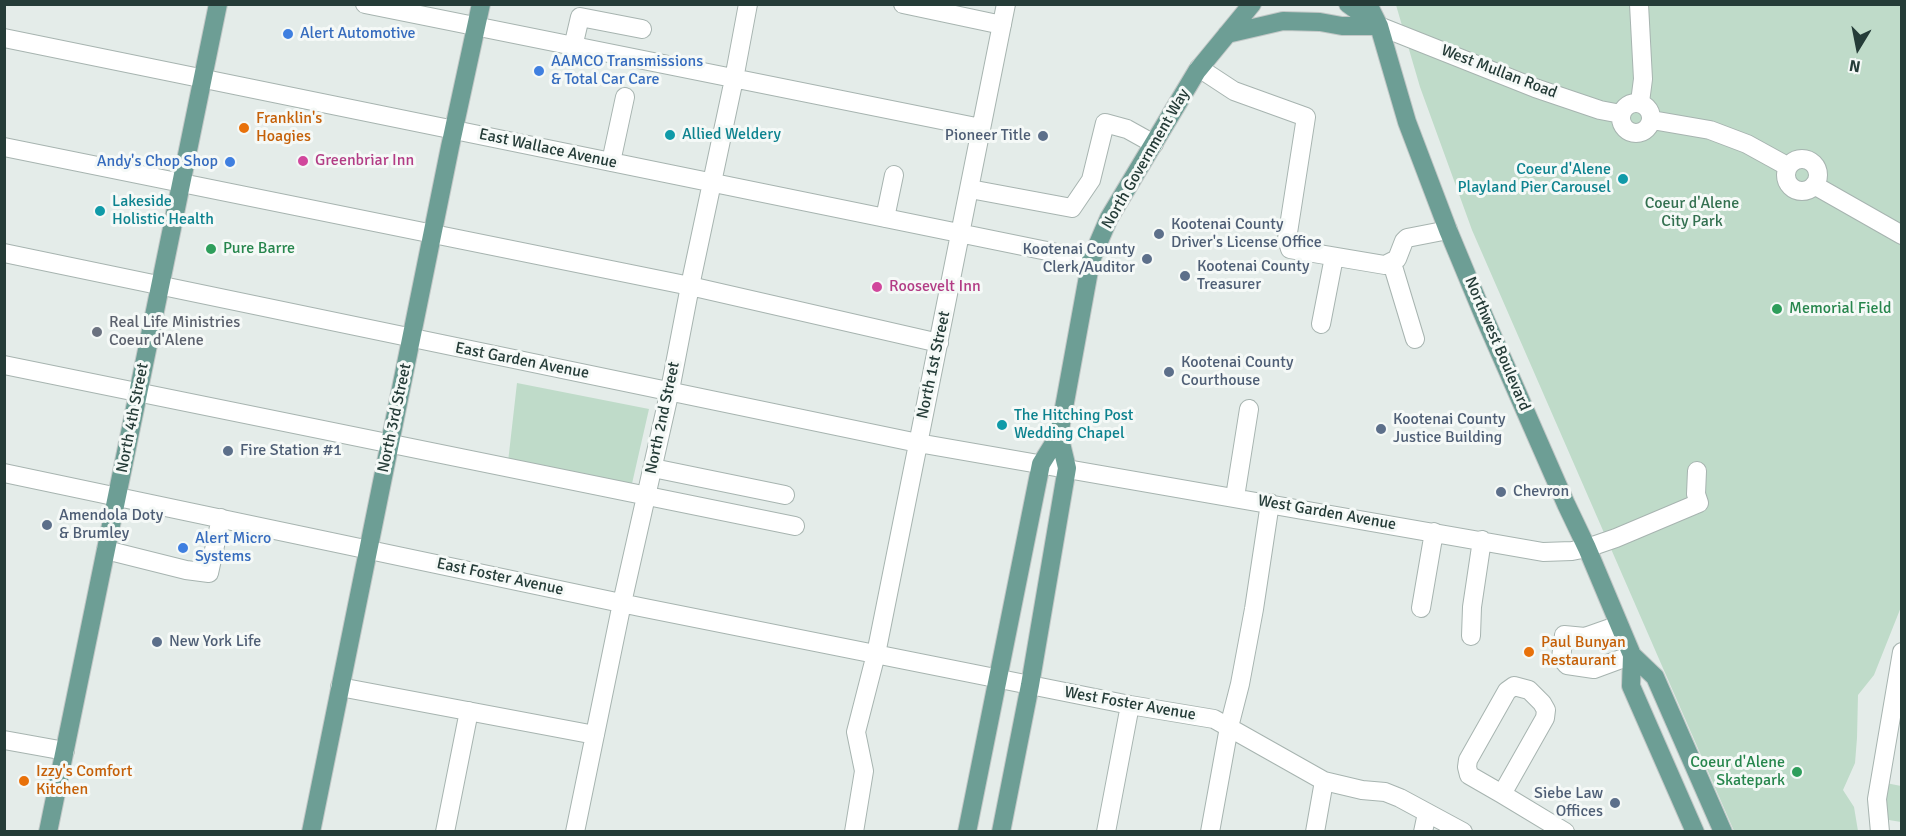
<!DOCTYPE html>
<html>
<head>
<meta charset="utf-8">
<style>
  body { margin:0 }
  #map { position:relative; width:1906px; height:836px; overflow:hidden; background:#e4ece9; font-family:Signika,sans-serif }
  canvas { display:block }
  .frame { position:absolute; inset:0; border:6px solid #253c38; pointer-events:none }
  .north { position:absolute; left:1828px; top:18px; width:60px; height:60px; -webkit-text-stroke:4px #f5f9f7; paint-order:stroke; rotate:190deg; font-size:16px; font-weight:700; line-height:24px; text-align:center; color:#253c38 }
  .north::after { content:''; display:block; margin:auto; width:21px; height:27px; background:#253c38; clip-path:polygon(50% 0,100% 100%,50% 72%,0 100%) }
</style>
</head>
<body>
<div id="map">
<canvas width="1906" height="836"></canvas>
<div class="frame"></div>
<div class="north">N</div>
</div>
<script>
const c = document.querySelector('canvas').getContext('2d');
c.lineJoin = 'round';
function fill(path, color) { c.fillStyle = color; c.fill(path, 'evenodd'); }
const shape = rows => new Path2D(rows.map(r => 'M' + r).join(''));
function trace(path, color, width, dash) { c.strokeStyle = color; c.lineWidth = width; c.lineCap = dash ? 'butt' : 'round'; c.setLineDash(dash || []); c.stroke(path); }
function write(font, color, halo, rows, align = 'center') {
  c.font = font + ' Signika,sans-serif'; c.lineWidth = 6; c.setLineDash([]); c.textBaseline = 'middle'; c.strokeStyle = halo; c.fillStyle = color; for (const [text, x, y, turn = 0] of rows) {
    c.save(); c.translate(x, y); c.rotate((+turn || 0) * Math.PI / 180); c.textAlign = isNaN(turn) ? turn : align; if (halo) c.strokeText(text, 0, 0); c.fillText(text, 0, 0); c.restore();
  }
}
fill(shape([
  [1396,5,1901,5,1901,607,1874,675,1858,695,1857,738,1855,763,1843,790,1854,807,1858,831,1734,831,1472,230,1420,87],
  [517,383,649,409,631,488,508,462],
  [1886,783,1901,786,1901,822,1883,819]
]), '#bfdbc9');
const minor = shape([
  [365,4,981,128],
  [903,4,1002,25],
  [1639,4,1643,79,1640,102],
  [1379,26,1535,88,1600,110,1621,114],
  [4,38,1091,260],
  [573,47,580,17,642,29],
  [1199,68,1234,91,1306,117,1287,239,1290,249,1385,265,1397,259,1404,241,1407,238,1448,230],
  '1621 118a15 15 0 1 1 30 0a15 15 0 1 1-30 0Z',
  [1652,120,1710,130,1747,144,1787,166],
  [4,147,690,286,939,343],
  '1786 175a16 16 0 1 1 32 0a16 16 0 1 1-32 0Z',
  [611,162,625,97],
  [1814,185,1902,235],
  [970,189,1072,208,1091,180,1105,123,1127,129,1154,144],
  [885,218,894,175],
  [4,253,918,443,1543,552,1572,551,1587,548,1616,538,1699,503,1696,494,1697,471],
  [1392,263,1415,339],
  [1321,324,1334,257],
  [4,365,795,526],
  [653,468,785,495],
  [4,473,640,607,1130,705,1214,719,1324,781,1362,790,1385,792,1400,798,1463,832],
  [1235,497,1249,409],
  [106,550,186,570,209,573,221,518],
  [1421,608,1434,532],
  [1619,625,1585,637,1564,635,1561,658,1567,665,1594,669,1632,655],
  [1471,636,1472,607,1482,540],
  [340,687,595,735],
  [4,740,65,751],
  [1502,794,1545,718,1546,710,1542,703,1529,690,1514,686,1507,691,1468,760,1467,767,1469,775,1502,794,1565,832],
  [445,832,469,711],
  [575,832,622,603,670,390,690,286,734,79,748,4],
  [854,832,864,771,856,732,876,654,1006,4],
  [1106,832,1130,705],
  [1210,832,1229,727,1240,684,1254,609,1270,503],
  [1315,832,1324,781],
  [1423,832,1427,813],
  [1880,832,1877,799,1902,652]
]);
const major = shape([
  [1348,4,1377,25],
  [1368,4,1379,26,1407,122,1448,230,1485,319,1566,504,1587,548,1632,655,1631,686,1695,832],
  [1227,34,1283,21,1320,22,1342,26,1379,26],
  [1632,655,1655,677,1723,832],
  [48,832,218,4],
  [311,832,450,147,481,4],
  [967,832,1041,464,1059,435,1091,260,1109,218,1197,71,1252,4],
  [1001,832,1030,685,1067,468,1059,435]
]);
trace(minor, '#a7b4b0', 20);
trace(major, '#c2c8c7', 20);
trace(minor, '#fff', 18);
trace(major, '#6d9e95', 18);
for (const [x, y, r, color] of [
  [288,34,6,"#3f7fe0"],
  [539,71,6,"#3f7fe0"],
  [244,128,6,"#e8710a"],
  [670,135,6,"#0f9aa8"],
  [1043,136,6,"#5c6f8a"],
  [303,161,6,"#d1479c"],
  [230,162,6,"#3f7fe0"],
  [1623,179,6,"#0f9aa8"],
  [100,211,6,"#0f9aa8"],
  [1159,234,6,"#5c6f8a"],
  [211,249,6,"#2e9e5b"],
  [1147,259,6,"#5c6f8a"],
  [1185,276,6,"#5c6f8a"],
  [877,287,6,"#d1479c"],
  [1777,309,6,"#2e9e5b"],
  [97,332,6,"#6b7280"],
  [1169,372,6,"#5c6f8a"],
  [1002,425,6,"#0f9aa8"],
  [1381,429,6,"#5c6f8a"],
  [228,451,6,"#5c6f8a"],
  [1501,492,6,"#5c6f8a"],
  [47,525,6,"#5c6f8a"],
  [183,548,6,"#3f7fe0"],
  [157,642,6,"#5c6f8a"],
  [1529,652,6,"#e8710a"],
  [1797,772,6,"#2e9e5b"],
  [24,781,6,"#e8710a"],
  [1615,803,6,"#5c6f8a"]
]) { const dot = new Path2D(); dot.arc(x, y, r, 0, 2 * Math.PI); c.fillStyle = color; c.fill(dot); trace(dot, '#f5f9f7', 2); }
write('16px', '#366cbe', '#f5f9f7', [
  ["Alert Automotive",300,34],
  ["AAMCO Transmissions",551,62],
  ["& Total Car Care",551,80],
  ["Andy's Chop Shop",218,162,"right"],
  ["Alert Micro",195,539],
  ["Systems",195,557]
], 'left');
write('16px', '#253c38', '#f5f9f7', [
  ["West Mullan Road",1499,72,21],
  ["East Wallace Avenue",548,149,12],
  ["North Government Way",1146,159,-60],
  ["Northwest Boulevard",1497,344,67],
  ["East Garden Avenue",522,361,11],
  ["North 1st Street",934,365,-78],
  ["North 4th Street",133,418,-79],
  ["North 3rd Street",395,418,-78],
  ["North 2nd Street",663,418,-78],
  ["West Garden Avenue",1327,513,10],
  ["East Foster Avenue",500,577,12],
  ["West Foster Avenue",1130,704,10]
]);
write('16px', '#c56008', '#f5f9f7', [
  ["Franklin's",256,119],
  ["Hoagies",256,137],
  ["Paul Bunyan",1541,643],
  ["Restaurant",1541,661],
  ["Izzy's Comfort",36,772],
  ["Kitchen",36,790]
], 'left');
write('16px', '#0d838f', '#f5f9f7', [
  ["Allied Weldery",682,135],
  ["Coeur d'Alene",1611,170,"right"],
  ["Playland Pier Carousel",1611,188,"right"],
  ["Lakeside",112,202],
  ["Holistic Health",112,220],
  ["The Hitching Post",1014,416],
  ["Wedding Chapel",1014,434]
], 'left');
write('16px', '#4e5e75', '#f5f9f7', [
  ["Pioneer Title",1031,136,"right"],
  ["Kootenai County",1171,225],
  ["Driver's License Office",1171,243],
  ["Kootenai County",1135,250,"right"],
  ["Clerk/Auditor",1135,268,"right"],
  ["Kootenai County",1197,267],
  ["Treasurer",1197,285],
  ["Kootenai County",1181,363],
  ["Courthouse",1181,381],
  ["Kootenai County",1393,420],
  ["Justice Building",1393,438],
  ["Fire Station #1",240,451],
  ["Chevron",1513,492],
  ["Amendola Doty",59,516],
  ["& Brumley",59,534],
  ["New York Life",169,642],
  ["Siebe Law",1603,794,"right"],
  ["Offices",1603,812,"right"]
], 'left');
write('16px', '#b23c85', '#f5f9f7', [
  ["Greenbriar Inn",315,161],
  ["Roosevelt Inn",889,287]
], 'left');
write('16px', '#337050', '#f5f9f7', [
  ["Coeur d'Alene",1692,204],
  ["City Park",1692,222]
]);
write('16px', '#27864d', '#f5f9f7', [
  ["Pure Barre",223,249],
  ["Memorial Field",1789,309],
  ["Coeur d'Alene",1785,763,"right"],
  ["Skatepark",1785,781,"right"]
], 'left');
write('16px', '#5b616d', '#f5f9f7', [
  ["Real Life Ministries",109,323],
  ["Coeur d'Alene",109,341]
], 'left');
</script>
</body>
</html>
